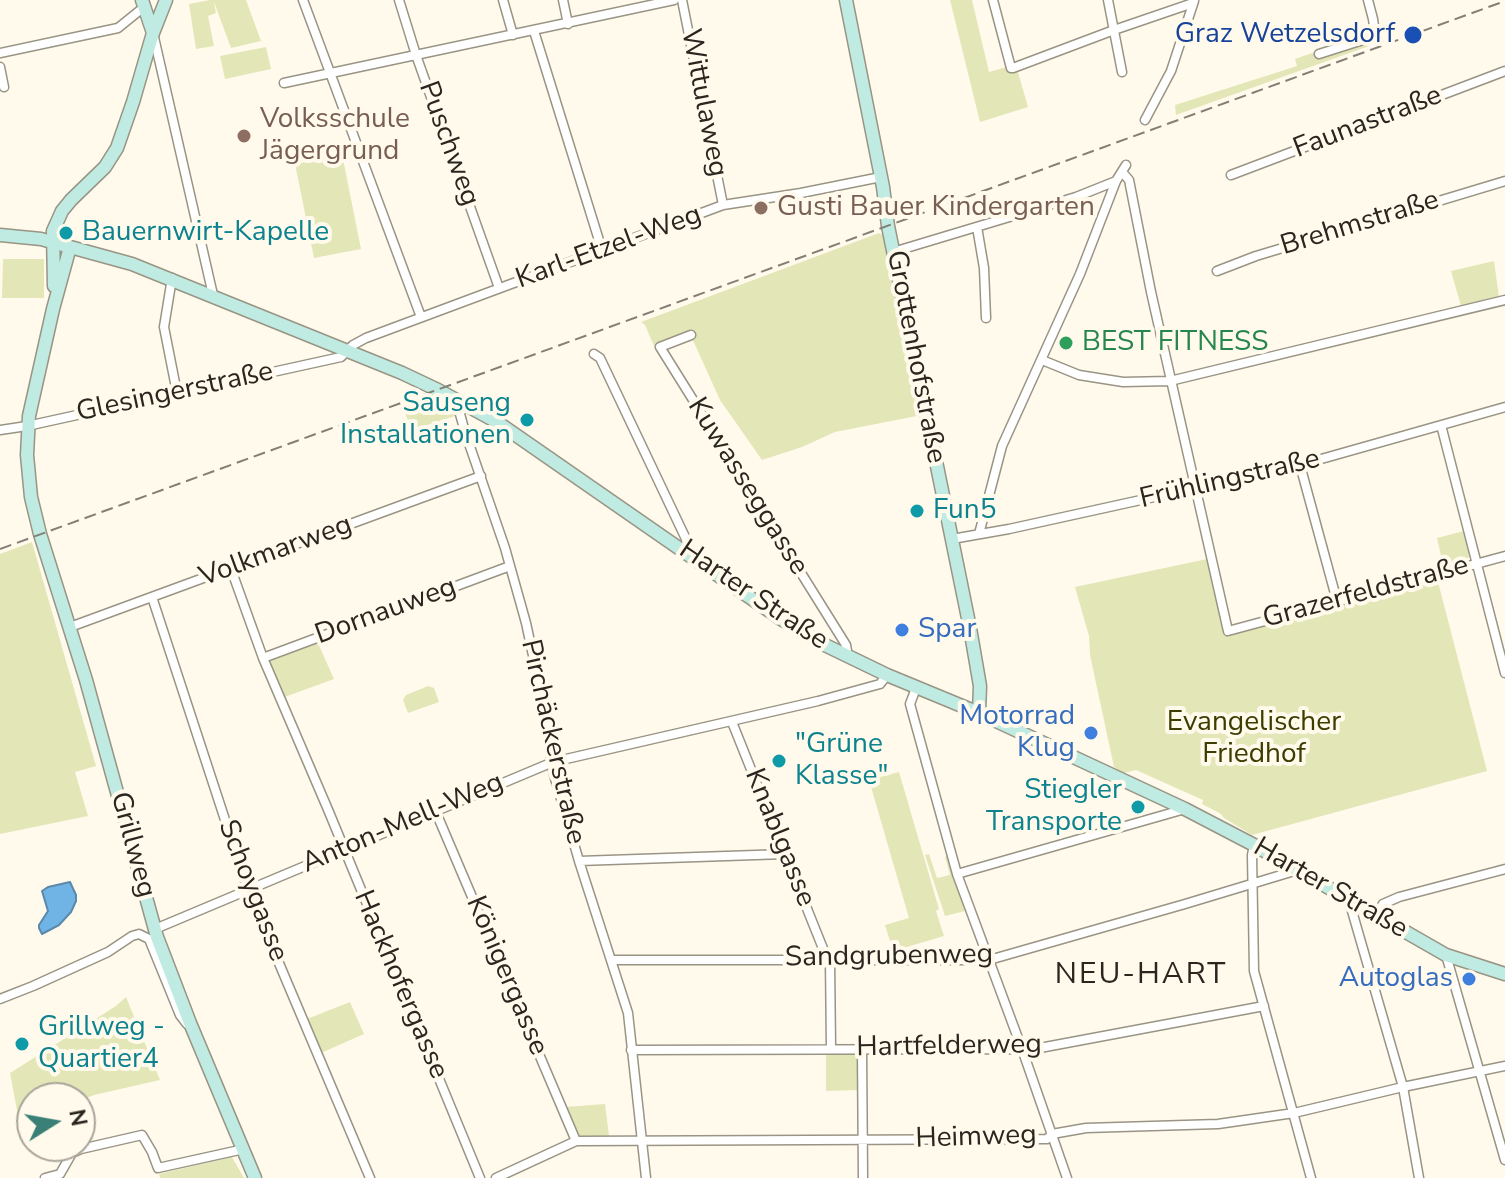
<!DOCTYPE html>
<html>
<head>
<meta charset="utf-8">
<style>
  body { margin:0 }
  #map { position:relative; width:1505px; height:1178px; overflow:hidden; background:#fffaec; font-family:"Nunito Sans",sans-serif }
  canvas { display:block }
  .north { position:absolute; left:16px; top:1082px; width:80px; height:80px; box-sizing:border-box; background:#fffaec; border:2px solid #a9a59a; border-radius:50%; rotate:79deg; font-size:22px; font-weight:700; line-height:32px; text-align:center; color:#28261f }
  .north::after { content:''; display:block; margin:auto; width:28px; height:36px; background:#3a8077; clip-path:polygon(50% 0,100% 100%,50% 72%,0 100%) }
</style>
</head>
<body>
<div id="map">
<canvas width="1505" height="1178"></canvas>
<div class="north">N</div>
</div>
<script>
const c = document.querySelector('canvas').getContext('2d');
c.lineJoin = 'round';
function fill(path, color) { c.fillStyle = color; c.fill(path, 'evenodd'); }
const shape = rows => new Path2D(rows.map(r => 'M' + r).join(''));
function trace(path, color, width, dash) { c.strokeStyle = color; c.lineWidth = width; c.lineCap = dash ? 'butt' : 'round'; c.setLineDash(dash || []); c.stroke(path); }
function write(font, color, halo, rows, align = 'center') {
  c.font = font + ' "Nunito Sans",sans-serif'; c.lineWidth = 8; c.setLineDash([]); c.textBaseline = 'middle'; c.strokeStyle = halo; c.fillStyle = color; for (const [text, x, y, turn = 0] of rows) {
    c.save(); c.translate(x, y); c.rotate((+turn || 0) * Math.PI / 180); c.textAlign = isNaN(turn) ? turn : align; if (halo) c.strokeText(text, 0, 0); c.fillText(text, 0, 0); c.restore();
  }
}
fill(shape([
  [210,0,246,0,261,41,231,48,214,2,216,13,208,16,214,46,196,49,189,4],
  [950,0,972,0,989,72,1010,66,1017,69,1028,107,980,122],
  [1375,35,1384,41,1373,44,1372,43,1369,44,1369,46,1176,115,1175,105,1297,66,1295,59,1315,52,1317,57,1366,41],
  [266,47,271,69,225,79,220,56],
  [342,154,361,249,314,258,295,164],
  [879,233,886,237,922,415,835,432,802,447,762,460,720,400,691,336,654,346,645,325,641,322],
  [3,259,44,259,44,298,2,298],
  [1494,261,1499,297,1461,306,1451,271],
  [433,395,449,403,455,416,412,430,402,406],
  [1464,531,1470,555,1468,558,1443,565,1437,538],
  [32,542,96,766,75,772,88,816,0,834,0,554],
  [1207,559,1224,633,1227,634,1269,625,1437,578,1487,771,1252,835,1224,818,1221,814,1202,804,1203,800,1136,770,1124,773,1114,767,1090,655,1089,636,1075,587],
  [317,641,334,679,282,698,270,668,270,660,273,658],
  [428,686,434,688,439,702,408,713,403,700,406,695],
  [899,772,939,909,936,911,944,936,893,951,885,925,909,918,869,780],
  [929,854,937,878,950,875,945,857,947,856,965,911,945,916,925,855],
  [126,997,160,1080,94,1095,80,1101,80,1098,32,1098,32,1122,25,1125,19,1121,10,1073,116,1006],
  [350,1002,364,1034,321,1053,307,1019],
  [826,1052,857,1054,859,1057,859,1090,826,1091],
  [605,1104,609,1136,580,1136,576,1133,565,1107],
  [232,1157,244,1178,160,1178,159,1174]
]), '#e3e7b7');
const water = shape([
  [70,882,76,895,76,901,71,912,59,925,42,934,39,928,39,925,48,911,42,891,48,887,70,882]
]);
fill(water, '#70b4e5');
trace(water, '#5a89aa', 2);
const street = shape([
  [303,0,421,317],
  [399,0,416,55,499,288],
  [503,0,513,35],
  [563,0,568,24],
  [682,0,723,205],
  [993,0,1011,68,1013,68,1114,30,1193,3],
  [1108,0,1122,72],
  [534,31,602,250],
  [153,33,213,295],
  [0,53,118,28,144,7],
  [1319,54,1363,40,1375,33,1373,19,1368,0],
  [0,67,4,87],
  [284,83,674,0],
  [1145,120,1171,71,1194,1],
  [1122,172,1129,180,1151,292,1228,631,1505,556],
  [1231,175,1505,71],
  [977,227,984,268,986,318],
  [893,252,1076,197,1116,181],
  [1217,271,1256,256,1505,181],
  [172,278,164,327,177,393],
  [691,335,660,347,846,645,848,657],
  [594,354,600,358,686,539,687,547,686,551],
  [1042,360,1079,375,1123,382,1170,381,1505,300],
  [464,404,460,414,465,432,505,548,526,623,539,683,554,775,579,861,628,1013,646,1178],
  [1441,425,1505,673],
  [0,430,27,426,341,357,353,345,366,338,723,205,801,193,881,177],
  [1300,465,1337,601],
  [979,534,1002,446,1080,274,1116,181,1126,165],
  [952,539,1009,529,1300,465,1505,407],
  [231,569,263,658,329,812,480,1178],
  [152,597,248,890,370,1178],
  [70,627,481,476],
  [263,658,510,566],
  [916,688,910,704,957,874,1022,1049,1067,1178],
  [732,722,824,951,830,959,831,1049],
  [435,810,576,1141],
  [1254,845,1252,855,1254,971,1311,1178],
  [579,861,785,854],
  [957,874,1185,809],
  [1354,903,1352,911,1403,1087,1419,1178],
  [1376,915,1383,904,1399,897,1505,869],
  [155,929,553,762,818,701,880,684,887,675],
  [1446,955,1505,1160],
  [611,960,989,960,1185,904,1291,872,1296,868],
  [0,999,33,986,108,952,132,936,139,934,149,939,180,1015,187,1024],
  [631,1050,1022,1049,1029,1050,1264,1006],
  [862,1050,863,1178],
  [45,1178,60,1174,72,1153,81,1149,142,1135,152,1152,158,1168,244,1149],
  [496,1178,576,1141,1047,1139,1052,1134,1086,1128,1218,1124,1294,1113,1403,1087,1505,1066]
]);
const secondary = shape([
  [142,0,153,33],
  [846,0,883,187,888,226,970,628,980,686,979,713],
  [0,235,41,239,132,264,402,373,438,390,497,422,781,619,827,646,887,675,979,713,1185,809,1254,845,1446,955,1505,974],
  [70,247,53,309,29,416,27,455,31,497,40,534,86,680,157,937,190,1023,255,1178],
  [54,286,53,231,62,211,71,200,105,167,117,148,133,102,153,33,166,0]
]);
trace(street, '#999484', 11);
trace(secondary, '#999484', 15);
trace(street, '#fff', 8);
trace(secondary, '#bfebe2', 12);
trace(shape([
  [0,549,1505,1]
]), '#827f75', 2, [12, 6]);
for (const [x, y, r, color] of [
  [1413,35,10,"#1a4fb4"],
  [244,136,8,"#8d6e63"],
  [761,208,8,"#8d6e63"],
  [66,233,8,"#0f9aa8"],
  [1066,343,8,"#2e9e5b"],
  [527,420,8,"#0f9aa8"],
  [917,511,8,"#0f9aa8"],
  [902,630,8,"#3f7fe0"],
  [1091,733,8,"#3f7fe0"],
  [779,761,8,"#0f9aa8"],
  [1138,807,8,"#0f9aa8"],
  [1469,979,8,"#3f7fe0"],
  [22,1044,8,"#0f9aa8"]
]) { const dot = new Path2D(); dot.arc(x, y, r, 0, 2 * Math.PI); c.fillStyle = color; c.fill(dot); trace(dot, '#fffaec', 3); }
write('28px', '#164399', '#fffaec', [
  ["Graz Wetzelsdorf",1395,35]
], 'right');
write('28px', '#28261f', '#fffaec', [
  ["Wittulaweg",703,103,79],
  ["Faunastraße",1368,123,-21],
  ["Puschweg",448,144,70],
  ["Brehmstraße",1360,224,-17],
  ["Karl-Etzel-Weg",609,248,-20],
  ["Grottenhofstraße",915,357,79],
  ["Glesingerstraße",175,393,-12],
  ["Frühlingstraße",1230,480,-13],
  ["Kuwasseggasse",747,487,58],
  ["Volkmarweg",276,552,-20],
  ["Grazerfeldstraße",1366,593,-15],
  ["Harter Straße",753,596,34],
  ["Dornauweg",386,612,-20],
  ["Pirchäckerstraße",552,742,77],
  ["Anton-Mell-Weg",403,824,-23],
  ["Knablgasse",779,838,68],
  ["Grillweg",132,845,75],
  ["Harter Straße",1330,889,30],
  ["Schoygasse",252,891,69],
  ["Sandgrubenweg",889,957,-1],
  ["Königergasse",506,976,67],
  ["Hackhofergasse",400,985,67],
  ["Hartfelderweg",949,1047,-1],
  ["Heimweg",976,1138,-2]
]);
write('28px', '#785e54', '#fffaec', [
  ["Volksschule",260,120],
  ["Jägergrund",260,152],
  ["Gusti Bauer Kindergarten",777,208]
], 'left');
write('28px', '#0d838f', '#fffaec', [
  ["Bauernwirt-Kapelle",82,233],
  ["Sauseng",511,404,"right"],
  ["Installationen",511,436,"right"],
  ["Fun5",933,511],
  ["\"Grüne",795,745],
  ["Klasse\"",795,777],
  ["Stiegler",1122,791,"right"],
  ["Transporte",1122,823,"right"],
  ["Grillweg -",38,1028],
  ["Quartier4",38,1060]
], 'left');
write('28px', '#27864d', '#fffaec', [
  ["BEST FITNESS",1082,343]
], 'left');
write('28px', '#366cbe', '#fffaec', [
  ["Spar",918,630,"left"],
  ["Motorrad",1075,717],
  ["Klug",1075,749],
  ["Autoglas",1453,979]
], 'right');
write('28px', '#3c3e01', '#fffaec', [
  ["Evangelischer",1254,723],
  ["Friedhof",1254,755]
]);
c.letterSpacing = '2px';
write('30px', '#28261f', '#fffaec', [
  ["NEU-HART",1141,976]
]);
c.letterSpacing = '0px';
</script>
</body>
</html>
